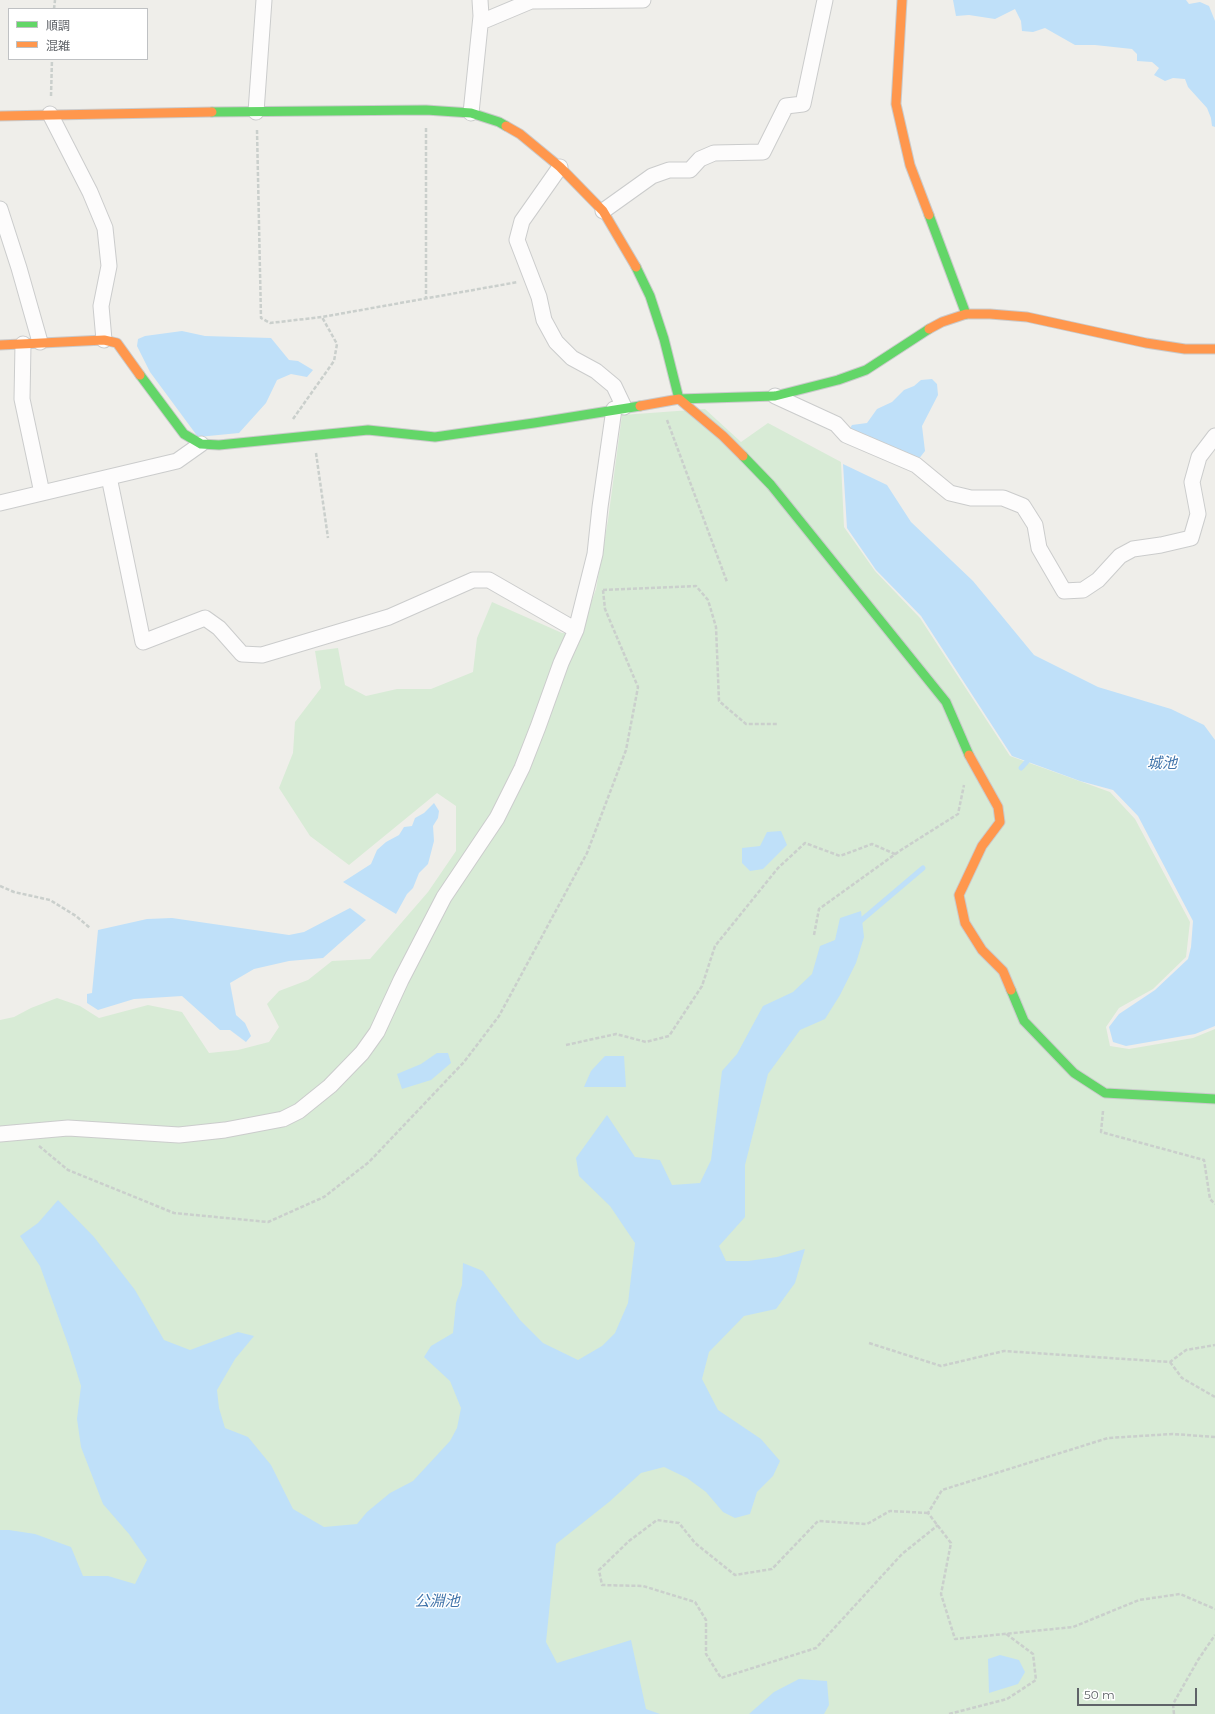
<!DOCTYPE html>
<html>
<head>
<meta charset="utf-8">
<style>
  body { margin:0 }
  #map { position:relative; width:1215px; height:1714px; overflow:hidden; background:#efeeea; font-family:Montserrat,"Noto Sans JP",sans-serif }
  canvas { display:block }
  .legend { position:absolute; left:8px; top:8px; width:140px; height:52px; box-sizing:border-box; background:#fff; border:1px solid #bfc1c3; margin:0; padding:5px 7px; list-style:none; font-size:12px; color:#5f6368 }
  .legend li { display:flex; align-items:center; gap:8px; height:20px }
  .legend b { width:20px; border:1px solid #bfc1c3 }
  .scale { position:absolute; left:1077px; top:1688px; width:120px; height:18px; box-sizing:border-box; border:2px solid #5f6368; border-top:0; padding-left:5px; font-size:12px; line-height:14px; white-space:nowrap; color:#5f6368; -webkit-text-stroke:3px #fff; paint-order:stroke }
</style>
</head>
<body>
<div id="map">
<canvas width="1215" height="1714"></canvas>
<ul class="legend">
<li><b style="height:5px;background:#63d668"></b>順調</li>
<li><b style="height:5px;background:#ff974d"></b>混雑</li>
</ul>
<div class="scale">50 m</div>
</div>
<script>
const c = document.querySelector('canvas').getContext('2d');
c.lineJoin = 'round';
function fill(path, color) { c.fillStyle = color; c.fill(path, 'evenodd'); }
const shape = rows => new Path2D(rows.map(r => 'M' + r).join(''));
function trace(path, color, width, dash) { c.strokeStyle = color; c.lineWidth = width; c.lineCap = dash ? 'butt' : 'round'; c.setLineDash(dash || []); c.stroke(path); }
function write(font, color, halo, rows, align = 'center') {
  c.font = font + ' Montserrat,"Noto Sans JP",sans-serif'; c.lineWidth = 3; c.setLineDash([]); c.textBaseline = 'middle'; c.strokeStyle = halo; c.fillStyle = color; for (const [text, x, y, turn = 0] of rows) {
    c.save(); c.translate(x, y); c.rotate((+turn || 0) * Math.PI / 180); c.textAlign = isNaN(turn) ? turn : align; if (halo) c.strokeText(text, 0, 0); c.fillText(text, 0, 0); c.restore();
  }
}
fill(shape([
  [705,409,741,442,768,423,841,462,844,527,875,571,920,618,1010,756,1110,792,1135,819,1190,922,1186,957,1153,989,1119,1008,1106,1027,1110,1046,1129,1049,1193,1038,1215,1029,1215,1714,0,1714,0,1020,14,1017,31,1008,57,998,80,1006,99,1018,148,1005,182,1012,209,1053,238,1050,269,1042,279,1027,267,1004,279,991,308,980,332,961,370,959,428,892,456,851,456,806,437,793,349,865,310,836,279,788,293,753,295,722,321,688,315,651,338,648,345,685,366,696,397,689,431,689,473,672,477,638,492,602,562,633,580,633,596,589,608,520,622,415]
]), '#d8ebd6');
fill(shape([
  [953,0,1186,0,1189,4,1200,2,1209,6,1215,21,1215,127,1212,126,1211,118,1207,108,1188,87,1185,79,1173,78,1165,81,1154,75,1159,68,1152,62,1137,61,1137,54,1132,49,1095,45,1075,45,1045,28,1033,32,1022,31,1021,21,1015,9,995,19,969,15,956,16],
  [182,331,205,336,271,338,289,360,298,361,313,370,307,377,291,374,277,380,266,403,239,433,198,437,150,372,137,346,138,339,145,336],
  [932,379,937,384,938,395,922,426,925,451,918,460,849,430,852,425,867,423,877,409,892,402,904,390,914,386,921,380],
  [843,464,887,485,911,522,973,581,1034,655,1098,687,1171,709,1204,725,1215,740,1215,1026,1195,1034,1126,1046,1113,1042,1109,1027,1119,1014,1155,990,1188,959,1191,947,1193,921,1138,816,1113,790,1080,781,1012,756,921,616,876,570,847,528],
  [434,803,439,811,438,818,433,826,434,841,428,864,419,873,413,888,407,894,396,914,343,882,371,864,377,850,386,842,399,835,404,827,412,826,415,818,424,813],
  [781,831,787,845,763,869,750,871,742,863,742,848,760,846,767,832],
  [350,908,366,920,323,958,289,961,254,969,230,983,236,1015,245,1023,251,1036,246,1042,230,1030,220,1030,182,996,134,999,98,1010,87,1003,87,994,92,993,98,930,147,919,172,918,289,935,304,932],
  [861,911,864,937,856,963,840,995,825,1019,800,1030,768,1074,745,1165,745,1217,719,1246,726,1261,748,1261,777,1257,805,1249,795,1283,776,1309,744,1316,709,1352,702,1379,718,1410,761,1439,780,1461,773,1476,757,1492,750,1514,735,1518,723,1512,706,1492,687,1478,664,1467,641,1473,609,1502,556,1544,546,1642,557,1663,631,1640,646,1709,660,1714,0,1714,0,1530,9,1530,35,1534,71,1547,83,1576,108,1576,135,1584,147,1560,129,1534,103,1504,81,1447,77,1419,81,1386,69,1347,40,1266,20,1236,38,1223,58,1200,94,1237,135,1290,164,1340,190,1350,238,1332,254,1336,235,1359,217,1390,219,1408,225,1428,248,1437,271,1465,293,1509,324,1527,357,1524,367,1512,390,1493,413,1481,450,1441,457,1428,461,1408,450,1381,424,1357,431,1346,453,1333,456,1303,462,1285,463,1263,483,1271,520,1320,543,1343,578,1360,602,1346,615,1333,628,1303,635,1243,610,1206,579,1176,576,1158,607,1115,635,1157,660,1160,672,1185,700,1183,711,1160,722,1071,737,1054,763,1006,793,992,812,974,820,946,835,940,840,918],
  [437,1053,448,1053,451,1063,431,1080,402,1089,397,1074,421,1064],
  [605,1056,624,1056,626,1087,584,1087,591,1071],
  [1000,1655,1019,1660,1025,1672,1018,1684,989,1693,988,1659],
  [799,1679,827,1681,829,1705,824,1714,749,1714,774,1692]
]), '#bfe0f9');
trace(shape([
  [1021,768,1031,757],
  [857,924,923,868]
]), '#bfe0f9', 5);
const street = shape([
  [481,22,531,1,643,0],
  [256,112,264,0],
  [471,113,481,16,480,0],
  [50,114,90,192,105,228,109,266,101,306,104,340],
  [560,167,522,221,517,240,539,297,544,320,556,342,572,358,596,371,614,386,624,407],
  [0,209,19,268,40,342],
  [603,211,652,176,669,170,690,170,700,159,714,153,763,152,786,106,803,104,825,0],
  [23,344,22,399,42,493],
  [775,396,836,424,846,435,916,465,950,493,971,498,1003,498,1023,506,1035,525,1039,548,1064,591,1083,590,1098,580,1120,556,1133,549,1161,545,1191,538,1198,514,1192,482,1199,457,1215,436],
  [109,477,143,642,205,618,219,628,242,654,262,655,389,617,473,580,489,580,576,630],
  [0,503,177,461,201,444],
  [0,1134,68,1128,179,1135,225,1130,283,1119,299,1111,330,1086,362,1053,377,1032,401,980,444,897,497,818,522,768,538,727,561,663,576,630,595,554,600,507,614,409]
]);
const fast = shape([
  [212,112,426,110,471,113,499,122,506,126],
  [929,215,966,314],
  [636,267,650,296,664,339,679,399,775,396,838,380,866,370,929,329],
  [140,375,184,434,201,444,219,445,368,430,435,437,534,423,640,406],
  [743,456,771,485,946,702,969,755],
  [1011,990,1024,1021,1074,1073,1105,1093,1215,1099]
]);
const slow = shape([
  [902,0,896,104,910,165,929,215],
  [0,116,212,112],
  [506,126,520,134,560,167,603,211,636,267],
  [929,329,942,322,966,314,990,314,1027,317,1146,343,1185,349,1215,349],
  [0,345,104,340,117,343,140,375],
  [640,406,679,399,723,436,743,456],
  [969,755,998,807,1000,822,982,846,959,895,965,923,982,950,1003,971,1011,990]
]);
trace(street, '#cbcccc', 17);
trace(fast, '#cacacb', 11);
trace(slow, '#cacacb', 11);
trace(shape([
  [54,9,55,0],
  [51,96,52,59],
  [426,128,426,298],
  [257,130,261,318,270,323,322,317,518,282],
  [293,419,334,361,337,344,322,317],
  [667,420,727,582],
  [316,453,328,538],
  [603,590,696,586,708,600,716,627,719,701,746,724,778,724],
  [0,886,14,892,50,900,76,916,90,928],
  [814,935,819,909,901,850,958,814,964,785],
  [566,1045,616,1034,646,1042,669,1036,702,986,715,946,778,868,805,843,840,856,872,844,895,854],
  [1103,1111,1101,1132,1204,1160,1210,1199,1215,1204],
  [39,1146,68,1170,174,1213,268,1222,324,1197,369,1162,464,1062,499,1016,587,853,626,750,638,687,605,609,603,590],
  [869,1343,941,1366,1004,1351,1170,1362,1186,1350,1215,1345],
  [1170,1362,1182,1378,1215,1397],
  [1215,1437,1173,1434,1108,1438,942,1490,928,1513,951,1543,941,1594,955,1639,1073,1627,1139,1600,1180,1594,1215,1609],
  [928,1513,890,1511,867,1524,818,1521,772,1569,735,1575,695,1543,679,1523,657,1520,629,1541,599,1570,602,1585,643,1586,695,1602,706,1620,706,1654,721,1678,816,1648,902,1554,938,1525],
  [949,1714,1007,1699,1036,1680,1033,1654,1005,1633],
  [1174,1714,1173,1704,1198,1660,1215,1635]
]), '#cacfcc', 2.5, [4, 2]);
trace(street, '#fdfcfc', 15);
trace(fast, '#63d668', 9);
trace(slow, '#ff974d', 9);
write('italic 15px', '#4174aa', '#fff', [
  ["城池",1162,764],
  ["公淵池",437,1602]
]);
</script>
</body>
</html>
